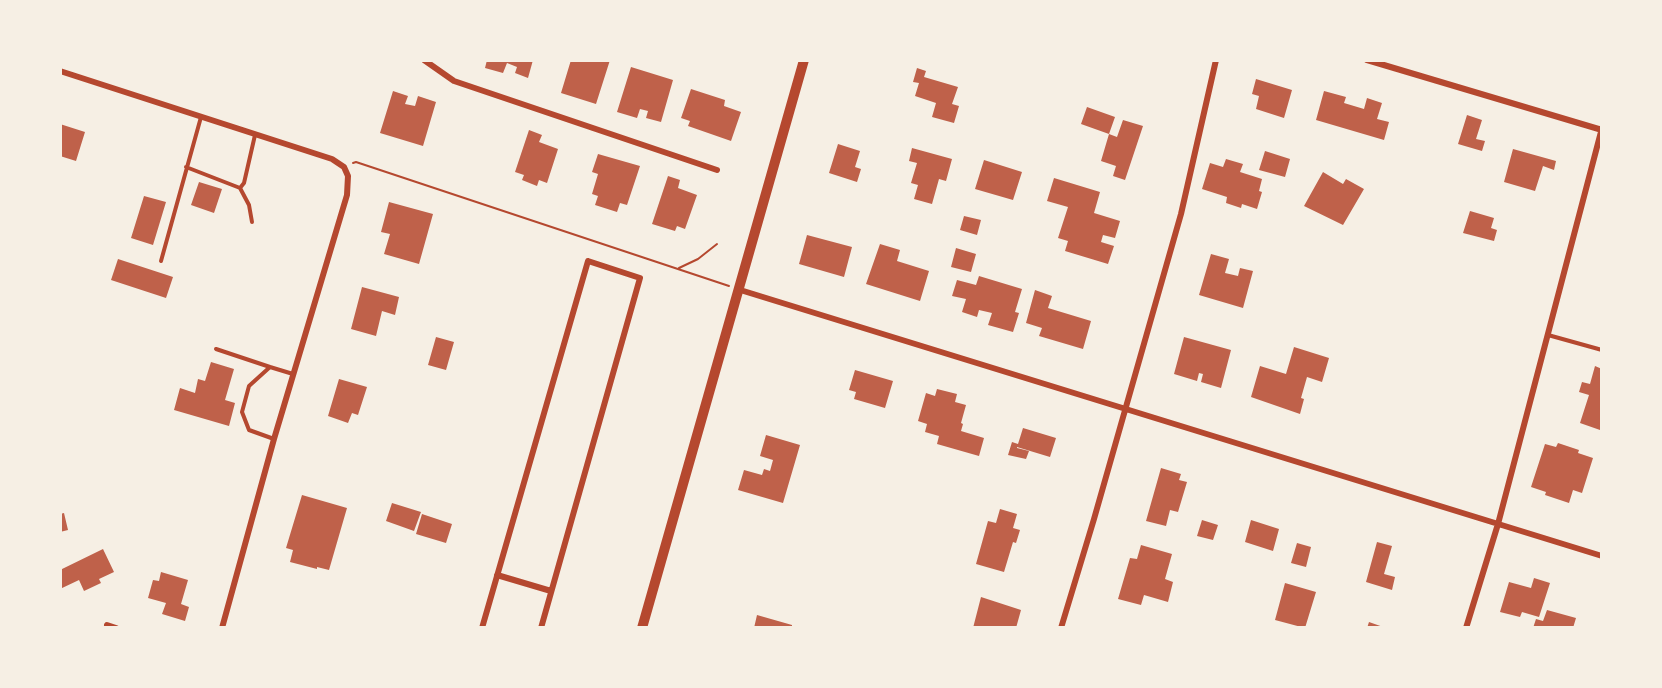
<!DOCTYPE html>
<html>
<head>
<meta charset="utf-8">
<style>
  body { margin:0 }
  #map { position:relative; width:1662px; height:688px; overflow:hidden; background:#f6efe4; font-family:Roboto,sans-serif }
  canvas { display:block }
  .frame { position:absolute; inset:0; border:62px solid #f6efe4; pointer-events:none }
</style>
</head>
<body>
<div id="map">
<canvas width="1662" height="688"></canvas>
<div class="frame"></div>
</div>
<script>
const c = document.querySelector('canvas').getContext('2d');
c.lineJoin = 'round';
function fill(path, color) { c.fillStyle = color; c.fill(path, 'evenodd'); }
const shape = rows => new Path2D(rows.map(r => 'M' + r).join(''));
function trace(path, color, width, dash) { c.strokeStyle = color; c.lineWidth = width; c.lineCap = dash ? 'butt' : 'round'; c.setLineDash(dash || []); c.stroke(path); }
fill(shape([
  [487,60,533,60,528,78,515,73,517,67,507,63,503,73,485,68],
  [571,60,610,60,596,104,561,93],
  [631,67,673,80,661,122,646,118,648,111,640,109,637,118,617,112],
  [917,68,926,71,924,77,958,87,952,104,959,106,954,123,932,117,936,103,915,96,919,83,913,82],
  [1256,79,1292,90,1284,118,1256,109,1259,96,1252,94],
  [691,89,725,100,724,106,741,112,731,141,688,126,690,121,681,118],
  [393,91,408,96,405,104,415,106,418,96,436,102,423,146,380,133],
  [1324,91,1346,97,1344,103,1364,109,1367,98,1382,103,1377,119,1389,122,1384,140,1316,120],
  [1087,107,1115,117,1109,134,1081,124],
  [1467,115,1482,120,1476,139,1485,141,1482,151,1458,144],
  [1123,120,1143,126,1125,180,1113,176,1116,166,1101,161,1109,134,1117,137],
  [60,124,85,132,76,161,60,156],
  [529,130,542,135,539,142,558,149,547,183,539,180,537,186,522,180,524,175,515,172],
  [838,144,860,151,855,167,861,169,857,182,829,173],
  [912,148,952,159,946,181,939,179,932,204,914,199,918,185,911,183,917,163,909,161],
  [1513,149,1556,161,1554,170,1543,166,1535,191,1504,182],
  [1265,151,1290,159,1285,177,1259,170],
  [598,154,640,166,627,205,620,203,617,212,595,205,598,196,592,194,598,174,592,172],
  [1226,159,1243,164,1240,172,1262,179,1259,191,1262,192,1257,209,1242,204,1241,208,1226,203,1227,197,1202,189,1210,163,1223,167],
  [984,160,1022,172,1013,200,975,189],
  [1323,172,1343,184,1346,179,1364,189,1343,225,1304,206],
  [668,176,680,180,678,188,697,195,685,229,677,226,675,231,652,224],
  [1054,178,1100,192,1094,213,1120,221,1115,238,1103,235,1101,242,1114,246,1108,264,1065,251,1068,241,1058,238,1068,207,1047,201],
  [199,182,222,189,214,213,191,205],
  [144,196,166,202,153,245,131,238],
  [389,202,433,214,419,264,384,254,390,234,381,232],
  [1470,211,1494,218,1491,228,1497,230,1494,241,1463,233],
  [964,216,981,220,977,235,960,230],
  [807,235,852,247,844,277,799,264],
  [880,244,900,250,897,261,929,271,920,301,866,284],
  [956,248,976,254,971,272,951,267],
  [1211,254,1229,259,1225,273,1238,276,1240,268,1253,271,1243,308,1199,295],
  [118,259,173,277,166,298,111,280],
  [979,276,1022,289,1015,312,1019,313,1013,332,988,325,992,313,979,310,977,317,962,312,966,299,952,296,957,280,976,285],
  [362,287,399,297,395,315,382,311,376,336,351,329],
  [1035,290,1052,296,1048,308,1091,321,1083,349,1039,336,1042,328,1026,323],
  [436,337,454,342,446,370,428,365],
  [1184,337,1231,350,1221,388,1201,382,1203,374,1199,373,1197,381,1174,374],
  [1294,347,1329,358,1322,382,1307,377,1301,398,1304,399,1300,414,1251,397,1260,366,1286,374],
  [211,362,234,369,225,400,235,403,229,426,174,410,180,388,195,393,198,379,205,381],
  [1595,366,1602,369,1602,422,1600,430,1580,423,1589,395,1579,392,1582,382,1590,384],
  [855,370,893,381,885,408,854,399,856,392,849,390],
  [339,379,367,387,358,415,352,413,348,423,328,416],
  [937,389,957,394,955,402,966,405,961,423,963,424,961,431,984,438,979,456,937,444,939,436,925,432,927,424,918,421,926,393,935,396],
  [1023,428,1056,438,1050,457,1017,447,1017,448,1029,451,1026,459,1008,455,1012,442,1018,444],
  [766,435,800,445,783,503,738,490,744,470,762,475,764,469,770,471,773,460,760,456],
  [1558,443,1579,450,1578,453,1593,458,1582,493,1573,490,1569,503,1545,495,1546,492,1531,487,1545,444,1556,447],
  [1161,468,1181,474,1179,480,1187,482,1178,512,1170,510,1166,526,1146,521],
  [302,495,347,508,329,570,317,567,317,569,290,562,293,550,286,548],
  [392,503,421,512,414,531,386,521],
  [1000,509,1017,514,1013,528,1020,530,1016,543,1013,542,1004,572,976,564,988,521,996,523],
  [64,513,68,530,60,532,60,514],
  [422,514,452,524,446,543,416,534],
  [1202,520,1218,525,1213,540,1197,536],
  [1251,520,1279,529,1273,551,1245,542],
  [1377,542,1392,546,1384,574,1395,577,1392,590,1366,582],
  [1297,543,1311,547,1306,567,1291,563],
  [1141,545,1172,554,1165,579,1173,582,1168,602,1144,595,1141,605,1118,599,1130,558,1137,559],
  [103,549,114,572,99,579,101,583,84,591,79,580,60,589,60,570],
  [161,572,188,580,181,604,189,607,185,621,162,614,166,603,148,598,153,580,159,581],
  [1534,578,1550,583,1539,617,1522,612,1520,617,1500,612,1509,582,1531,588],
  [1285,583,1316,592,1305,628,1275,620],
  [981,597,1021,610,1016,628,973,628],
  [1547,610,1576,618,1573,628,1533,628,1536,619,1543,621],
  [757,615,792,625,792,628,754,628],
  [1369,622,1386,628,1367,628]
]), '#bf614a');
trace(shape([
  [353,163,356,162,729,286],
  [679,268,698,259,717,244]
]), '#b5482f', 2);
trace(shape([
  [186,167,240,188,244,183,255,135],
  [240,188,249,205,252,222],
  [161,261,201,117],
  [1548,335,1602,350],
  [216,349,270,367],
  [274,439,249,430,242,412,249,386,270,367,293,374]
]), '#b5482f', 4);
trace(shape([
  [424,60,454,81,717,170],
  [1367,60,1602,130],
  [60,71,332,159,344,167,348,176,347,195,274,439,222,628],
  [737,289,1602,556],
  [497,575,551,591],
  [107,625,116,628],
  [482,628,588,261,640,278,541,628],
  [1061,628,1094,519,1181,214,1216,60],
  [1466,628,1498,524,1602,128]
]), '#b5482f', 6);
trace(shape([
  [642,628,804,60]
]), '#b5482f', 10);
</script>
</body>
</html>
